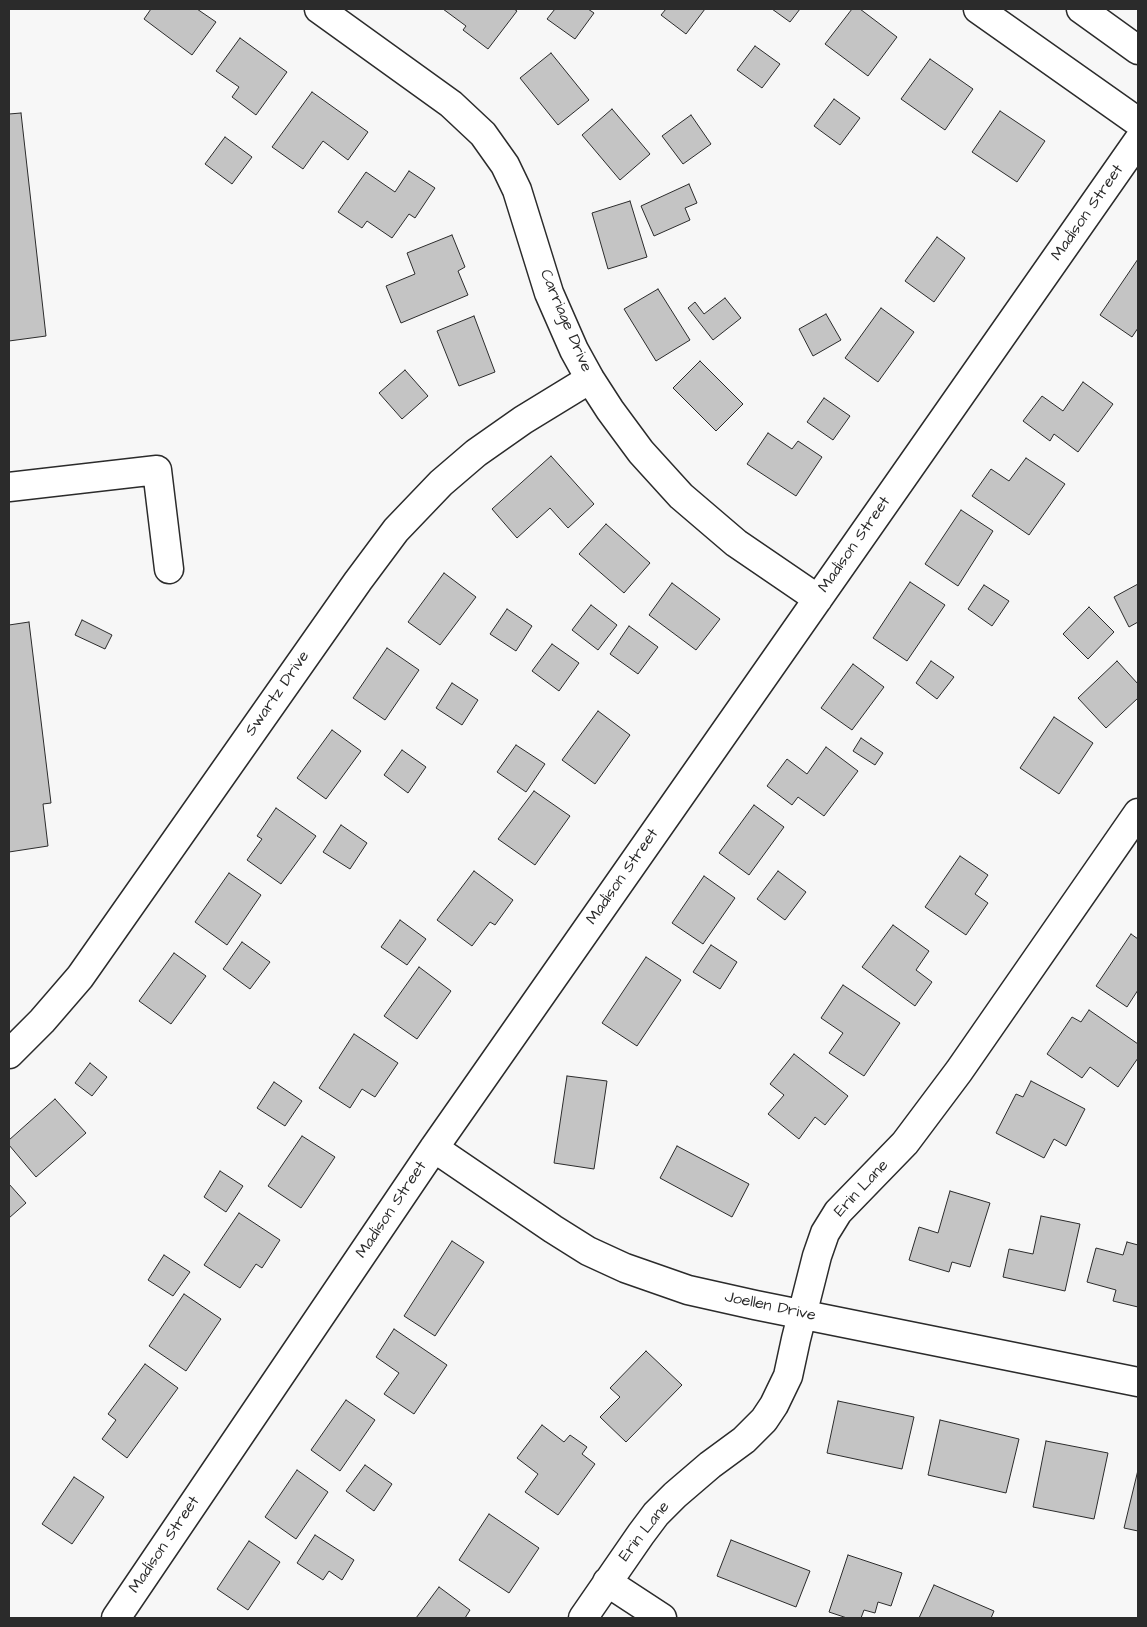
<!DOCTYPE html>
<html>
<head>
<meta charset="utf-8">
<style>
  body { margin:0 }
  #map { position:relative; width:1147px; height:1627px; overflow:hidden; background:#f7f7f7; font-family:"Architects Daughter",sans-serif }
  canvas { display:block }
  .frame { position:absolute; inset:0; border:10px solid #2b2b2b; pointer-events:none }
</style>
</head>
<body>
<div id="map">
<canvas width="1147" height="1627"></canvas>
<div class="frame"></div>
</div>
<script>
const c = document.querySelector('canvas').getContext('2d');
c.lineJoin = 'round';
function fill(path, color) { c.fillStyle = color; c.fill(path, 'evenodd'); }
const shape = rows => new Path2D(rows.map(r => 'M' + r).join(''));
function trace(path, color, width, dash) { c.strokeStyle = color; c.lineWidth = width; c.lineCap = dash ? 'butt' : 'round'; c.setLineDash(dash || []); c.stroke(path); }
function write(font, color, halo, rows, align = 'center') {
  c.font = font + ' "Architects Daughter",sans-serif'; c.lineWidth = 4; c.setLineDash([]); c.textBaseline = 'middle'; c.strokeStyle = halo; c.fillStyle = color; for (const [text, x, y, turn = 0] of rows) {
    c.save(); c.translate(x, y); c.rotate((+turn || 0) * Math.PI / 180); c.textAlign = isNaN(turn) ? turn : align; if (halo) c.strokeText(text, 0, 0); c.fillText(text, 0, 0); c.restore();
  }
}
const building = shape([
  [151,9,197,9,216,22,192,55,144,19,151,9],
  [443,9,514,9,517,11,488,49,463,30,466,26,443,9],
  [555,9,588,9,594,13,575,39,547,19,555,9],
  [666,9,705,9,686,34,661,15,666,9],
  [772,9,800,9,790,22,772,9],
  [852,9,860,9,897,37,868,76,825,44,852,9],
  [240,38,287,72,256,115,232,97,239,87,216,71,240,38],
  [755,46,780,64,762,88,737,70,755,46],
  [551,53,589,100,558,125,520,78,551,53],
  [930,59,973,89,945,130,901,99,930,59],
  [312,92,368,132,348,160,323,141,303,169,272,147,312,92],
  [834,99,860,118,840,145,814,126,834,99],
  [612,109,650,154,620,180,582,135,612,109],
  [1000,111,1045,141,1017,182,972,152,1000,111],
  [21,113,46,336,9,341,9,114,21,113],
  [691,115,711,144,683,164,662,136,691,115],
  [225,137,252,157,232,184,205,164,225,137],
  [409,171,435,188,415,218,409,214,392,238,367,221,362,228,338,212,366,172,395,192,409,171],
  [689,184,697,203,685,208,690,220,654,236,641,206,689,184],
  [630,201,647,257,608,269,592,213,630,201],
  [452,235,465,267,458,271,468,295,401,323,386,286,415,274,407,253,452,235],
  [937,237,965,258,934,302,905,281,937,237],
  [1138,259,1138,328,1132,337,1100,315,1138,259],
  [658,289,690,340,656,361,624,309,658,289],
  [725,298,741,318,713,340,688,308,695,302,704,314,725,298],
  [881,308,914,332,878,382,845,358,881,308],
  [826,314,841,340,813,356,799,329,826,314],
  [474,316,495,372,459,386,437,331,474,316],
  [700,361,743,404,716,431,673,388,700,361],
  [405,370,428,396,402,419,379,393,405,370],
  [1083,382,1113,404,1078,452,1054,434,1050,441,1023,421,1042,396,1063,411,1083,382],
  [824,398,850,416,833,440,807,422,824,398],
  [768,433,792,449,798,441,822,457,796,496,747,464,768,433],
  [551,456,594,504,568,528,550,508,517,538,492,509,551,456],
  [1026,458,1065,484,1029,535,972,496,991,469,1009,481,1026,458],
  [961,510,993,531,958,586,925,564,961,510],
  [606,524,650,563,624,593,579,554,606,524],
  [444,573,476,597,440,645,408,622,444,573],
  [910,582,945,605,907,661,873,638,910,582],
  [672,583,720,619,696,650,649,615,672,583],
  [1138,584,1138,622,1129,627,1114,597,1138,584],
  [984,585,1009,601,992,626,968,609,984,585],
  [591,605,617,625,598,650,572,630,591,605],
  [1089,607,1114,632,1088,659,1063,634,1089,607],
  [507,609,532,626,516,651,490,634,507,609],
  [82,620,112,635,105,649,75,635,82,620],
  [29,622,51,803,43,804,48,846,9,852,9,625,29,622],
  [629,626,658,647,638,674,610,654,629,626],
  [552,644,579,663,559,691,532,671,552,644],
  [387,648,419,670,385,720,353,698,387,648],
  [931,661,954,677,937,699,916,683,931,661],
  [1117,661,1138,684,1138,698,1106,728,1078,698,1117,661],
  [853,664,884,687,852,730,821,708,853,664],
  [452,683,478,700,462,725,436,708,452,683],
  [598,711,630,735,595,784,562,760,598,711],
  [1054,717,1093,743,1059,794,1020,768,1054,717],
  [332,730,361,751,326,799,297,778,332,730],
  [861,738,883,753,875,765,853,751,861,738],
  [516,745,545,764,526,792,497,772,516,745],
  [826,747,858,771,824,816,798,797,792,805,767,786,787,759,807,774,826,747],
  [402,750,426,767,408,793,384,775,402,750],
  [534,791,570,816,535,865,498,839,534,791],
  [754,805,784,827,749,875,719,853,754,805],
  [276,808,316,836,281,884,247,860,262,839,257,836,276,808],
  [341,825,367,843,350,869,323,852,341,825],
  [960,856,988,875,975,894,988,903,966,935,925,907,960,856],
  [474,871,513,900,495,925,490,922,472,946,437,920,474,871],
  [778,871,806,892,785,920,757,899,778,871],
  [229,873,261,895,227,945,195,922,229,873],
  [704,876,735,898,703,944,672,923,704,876],
  [400,920,426,939,407,965,381,947,400,920],
  [893,925,929,951,916,970,932,982,915,1006,862,967,893,925],
  [1131,934,1138,939,1138,990,1127,1007,1096,986,1131,934],
  [242,942,270,962,250,989,223,969,242,942],
  [711,945,737,962,720,989,693,972,711,945],
  [174,953,206,976,171,1024,139,1001,174,953],
  [646,957,681,980,637,1046,602,1023,646,957],
  [419,967,451,991,417,1039,384,1016,419,967],
  [843,985,900,1023,864,1076,829,1053,843,1033,821,1018,843,985],
  [1089,1010,1138,1044,1138,1058,1118,1087,1090,1067,1082,1078,1047,1054,1072,1017,1081,1022,1089,1010],
  [354,1034,398,1063,375,1097,362,1089,350,1108,319,1088,354,1034],
  [794,1054,848,1096,825,1125,815,1117,799,1139,768,1114,784,1095,770,1084,794,1054],
  [90,1063,107,1077,92,1096,75,1083,90,1063],
  [567,1076,607,1081,594,1169,554,1163,567,1076],
  [1031,1081,1085,1109,1066,1146,1054,1139,1044,1158,996,1133,1016,1094,1023,1097,1031,1081],
  [274,1082,302,1101,285,1126,257,1108,274,1082],
  [55,1099,86,1133,36,1177,9,1145,9,1140,55,1099],
  [302,1136,335,1157,301,1208,268,1186,302,1136],
  [677,1146,749,1184,732,1217,660,1178,677,1146],
  [220,1171,243,1186,226,1212,204,1197,220,1171],
  [9,1184,26,1203,9,1218,9,1184],
  [950,1191,990,1203,970,1267,952,1262,949,1272,909,1260,919,1227,938,1233,950,1191],
  [239,1213,280,1240,262,1268,256,1264,240,1288,204,1265,239,1213],
  [1041,1216,1080,1224,1065,1291,1003,1277,1009,1249,1033,1254,1041,1216],
  [452,1241,484,1262,435,1336,404,1316,452,1241],
  [1127,1242,1138,1245,1138,1307,1113,1301,1116,1290,1087,1282,1096,1248,1123,1255,1127,1242],
  [164,1255,190,1272,173,1296,148,1280,164,1255],
  [184,1294,221,1319,186,1371,149,1346,184,1294],
  [394,1329,447,1365,414,1414,384,1394,399,1373,376,1357,394,1329],
  [646,1351,682,1385,626,1442,600,1417,620,1397,610,1388,646,1351],
  [145,1364,178,1388,127,1458,102,1439,116,1420,108,1414,145,1364],
  [346,1400,375,1420,340,1471,311,1450,346,1400],
  [838,1401,914,1417,902,1469,827,1453,838,1401],
  [940,1420,1019,1439,1006,1493,928,1475,940,1420],
  [542,1425,564,1442,570,1435,587,1447,582,1454,595,1464,558,1515,525,1492,538,1474,517,1458,542,1425],
  [1046,1441,1108,1453,1094,1519,1033,1507,1046,1441],
  [365,1465,392,1484,374,1511,346,1491,365,1465],
  [297,1470,328,1492,296,1539,265,1517,297,1470],
  [1138,1470,1138,1531,1124,1528,1138,1470],
  [74,1477,104,1497,72,1544,42,1524,74,1477],
  [489,1514,539,1548,509,1593,459,1560,489,1514],
  [315,1535,354,1560,342,1580,329,1571,323,1580,297,1563,315,1535],
  [731,1540,810,1571,796,1607,717,1576,731,1540],
  [249,1541,280,1562,248,1610,217,1589,249,1541],
  [848,1555,902,1573,891,1606,878,1602,875,1613,864,1610,861,1618,847,1618,829,1612,848,1555],
  [934,1585,994,1611,991,1618,919,1618,934,1585],
  [439,1587,470,1610,465,1618,416,1618,439,1587]
]);
fill(building, '#c4c4c4');
trace(building, '#2b2b2b', 1);
const minor = shape([
  [319,9,451,104,483,134,505,165,517,190,549,293,574,350,590,379,610,410,641,452,681,496,736,543,818,599],
  [978,9,1138,122],
  [1081,9,1138,50],
  [9,487,157,470,169,569],
  [9,1054,42,1021,80,977,358,581,396,530,441,483,476,453,523,420,590,379],
  [434,1148,553,1229,588,1251,625,1268,688,1290,755,1305,1138,1382],
  [607,1582,662,1618],
  [116,1618,434,1148,1138,141],
  [583,1618,641,1534,656,1514,675,1495,710,1465,744,1440,764,1420,774,1405,788,1376,796,1339,817,1256,825,1233,838,1212,905,1143,959,1071,1138,813]
]);
trace(minor, '#2b2b2b', 31);
trace(minor, '#fff', 28);
write('16px', '#2b2b2b', '#fff', [
  ["Madison Street",1088,213,-55],
  ["Carriage Drive",565,321,67],
  ["Madison Street",855,545,-55],
  ["Swartz Drive",278,694,-55],
  ["Madison Street",623,877,-55],
  ["Erin Lane",862,1189,-47],
  ["Madison Street",392,1210,-56],
  ["Joellen Drive",770,1307,12],
  ["Erin Lane",645,1532,-52],
  ["Madison Street",165,1545,-56]
]);
</script>
</body>
</html>
